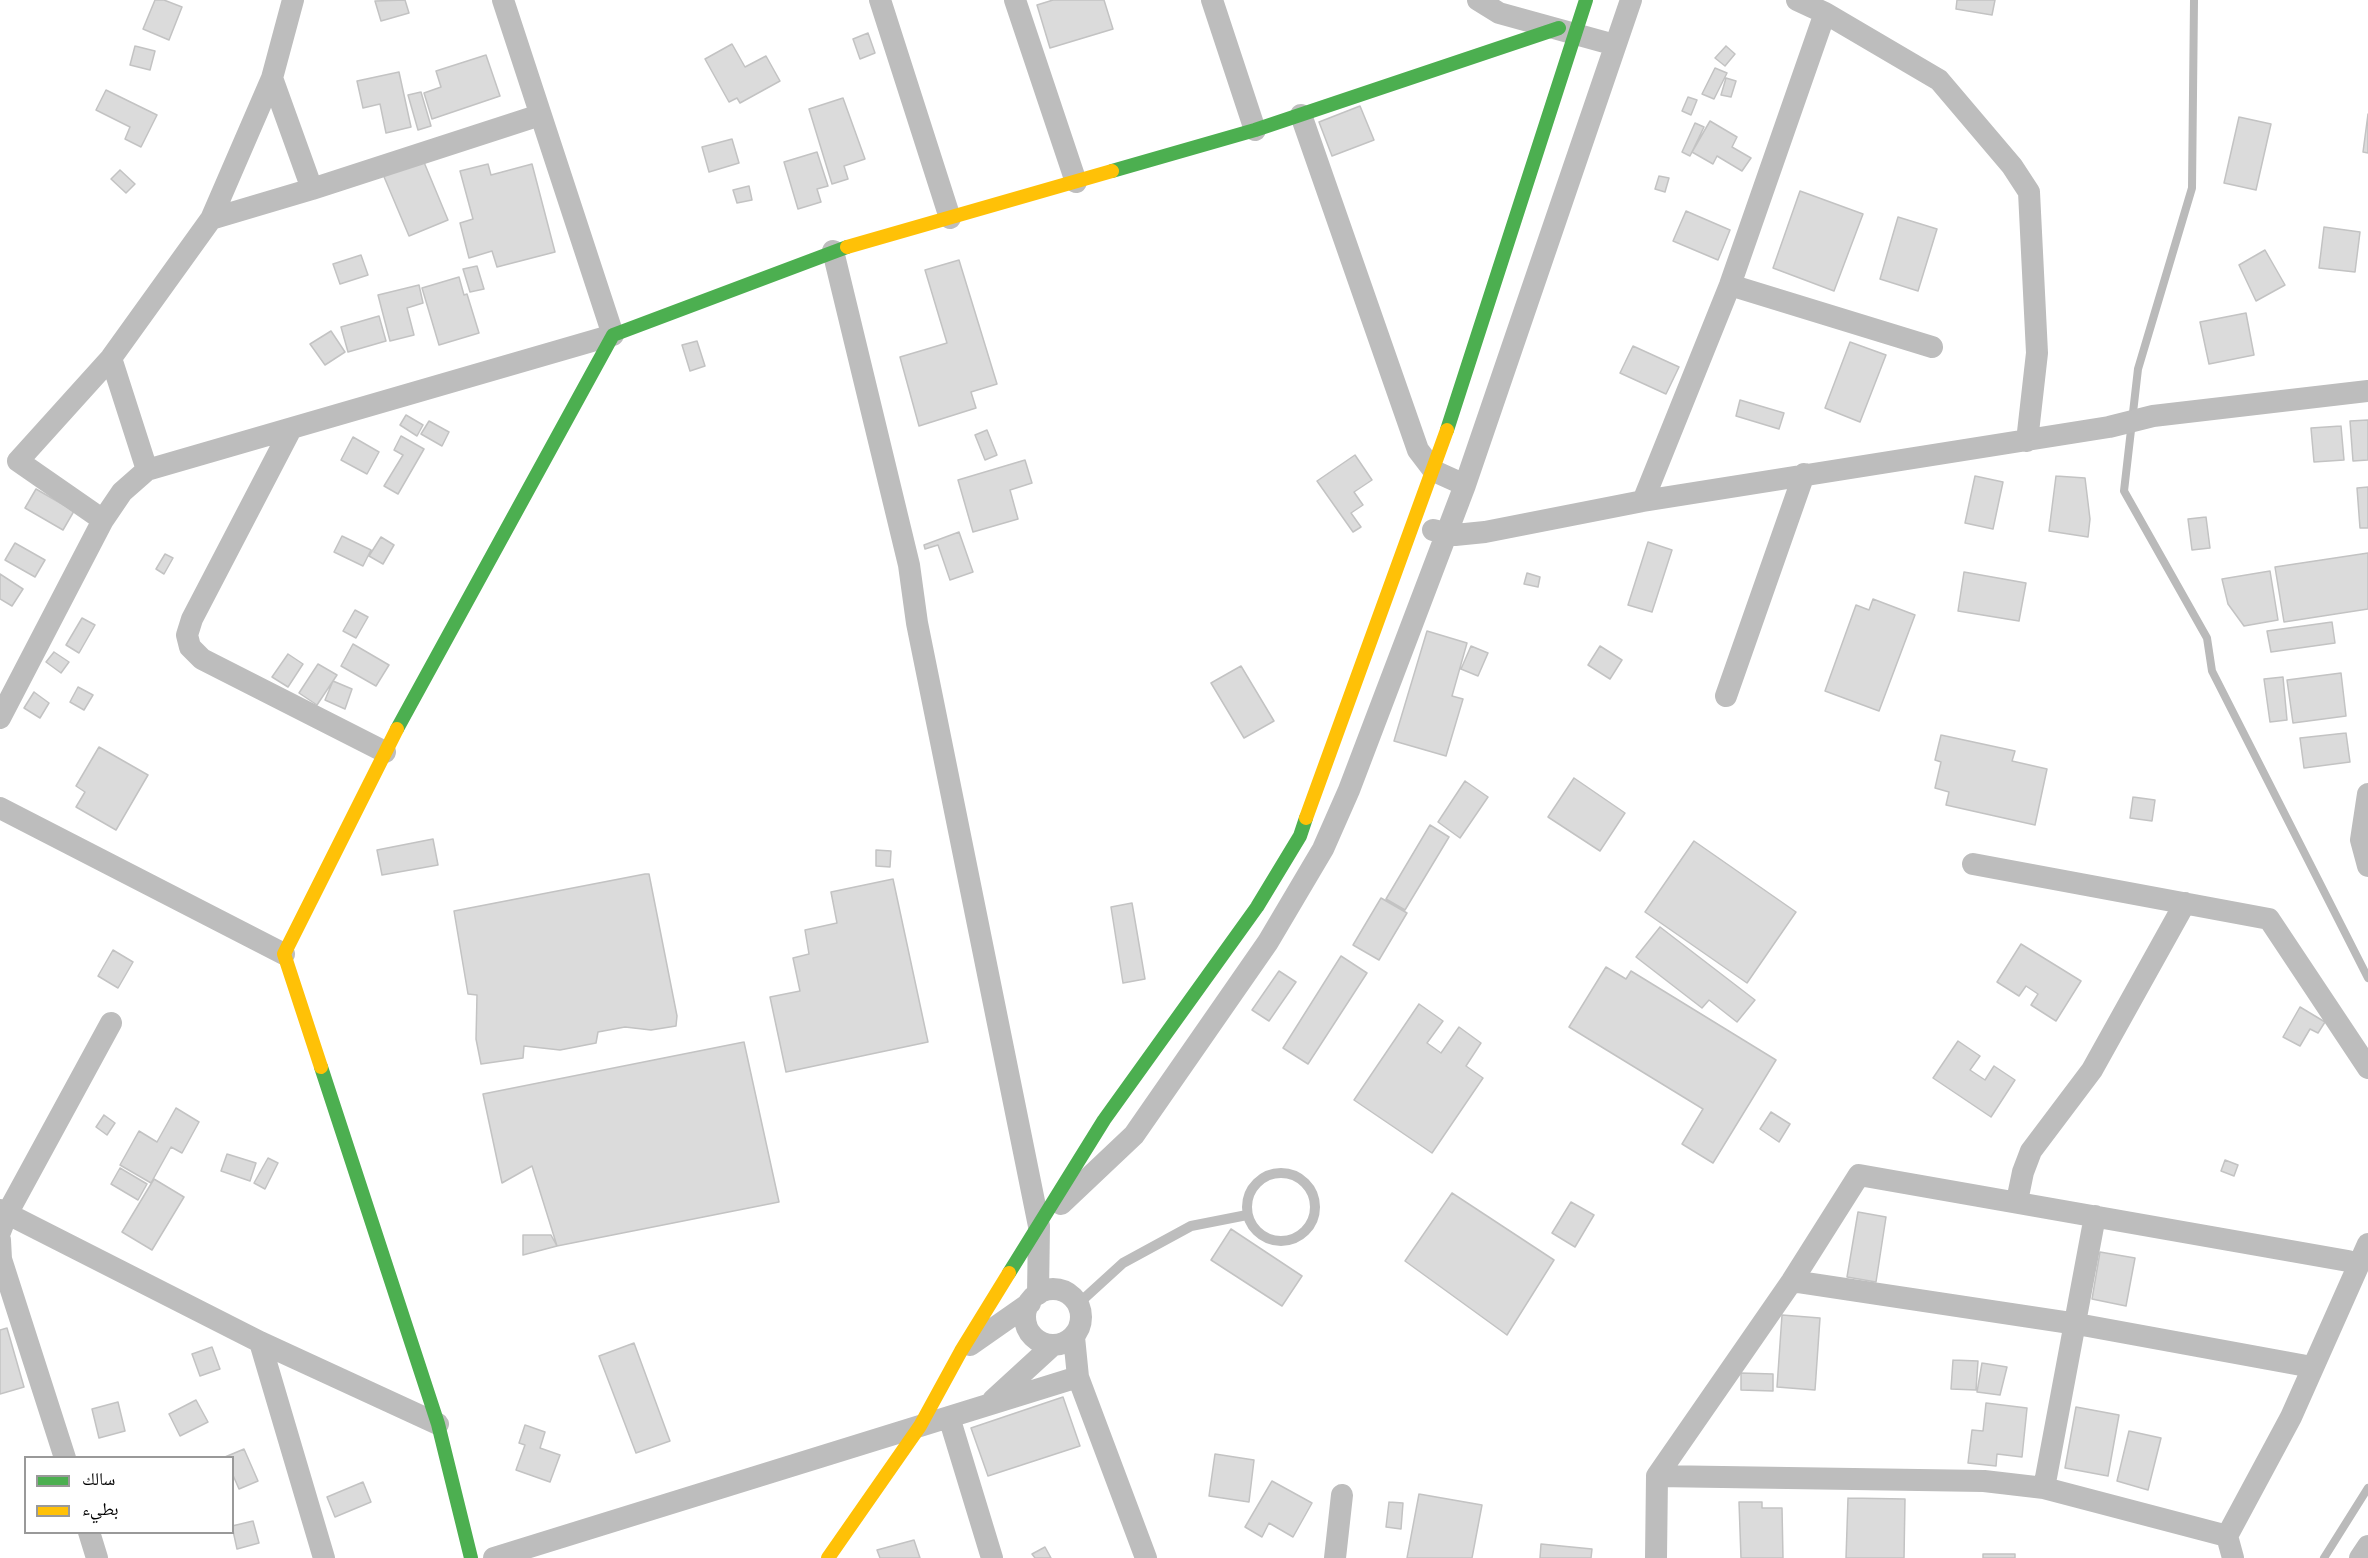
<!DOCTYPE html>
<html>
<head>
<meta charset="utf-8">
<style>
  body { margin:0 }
  #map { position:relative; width:2368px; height:1558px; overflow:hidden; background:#fff; font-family:"Asap Condensed","Noto Naskh Arabic",sans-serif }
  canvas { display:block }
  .legend { position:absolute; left:24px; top:1456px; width:210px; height:78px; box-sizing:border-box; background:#fff; border:2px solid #999; margin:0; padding:8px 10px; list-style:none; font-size:18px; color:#000 }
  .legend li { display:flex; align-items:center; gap:12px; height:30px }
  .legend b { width:30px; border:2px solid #999 }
</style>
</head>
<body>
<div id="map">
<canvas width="2368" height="1558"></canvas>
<ul class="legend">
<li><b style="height:8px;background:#4caf50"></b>سالك</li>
<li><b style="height:8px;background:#ffc107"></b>بطيء</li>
</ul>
</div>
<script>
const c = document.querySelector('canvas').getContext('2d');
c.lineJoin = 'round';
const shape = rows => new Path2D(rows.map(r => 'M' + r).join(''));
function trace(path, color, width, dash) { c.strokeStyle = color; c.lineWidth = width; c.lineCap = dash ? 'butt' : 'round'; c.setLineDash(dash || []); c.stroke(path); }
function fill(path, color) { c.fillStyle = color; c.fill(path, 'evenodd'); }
trace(shape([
  [2194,0,2192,188,2138,369,2124,491,2207,638,2212,671,2368,978],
  [2324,1558,2368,1488]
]), '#bababa', 8);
const building = shape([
  [155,0,164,0,182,7,169,40,143,29,155,0],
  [405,0,409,13,381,21,375,1,405,0],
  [1053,0,1104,0,1113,29,1050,48,1037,5,1053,0],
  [1957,0,1995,0,1992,15,1956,9,1957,0],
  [868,33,875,53,860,59,853,39,868,33],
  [732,44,745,67,766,56,780,81,740,103,737,98,729,102,705,59,732,44],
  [135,46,155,51,150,70,130,65,135,46],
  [1726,46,1735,54,1725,66,1715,58,1726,46],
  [486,55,500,96,432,119,424,93,441,87,436,71,486,55],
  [1715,68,1727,73,1714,99,1702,94,1715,68],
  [399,72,411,127,386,133,380,104,363,108,357,81,399,72],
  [1726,78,1736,81,1731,97,1721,95,1726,78],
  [106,90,157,115,141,147,125,139,130,127,96,110,106,90],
  [421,92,431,126,418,130,408,95,421,92],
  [1688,97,1697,100,1691,115,1682,111,1688,97],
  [843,98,865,159,844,166,848,179,832,184,809,109,843,98],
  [1360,106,1374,140,1332,156,1319,122,1360,106],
  [2368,114,2368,153,2363,152,2368,114],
  [2239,117,2271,124,2256,190,2224,183,2239,117],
  [1710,121,1737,137,1732,147,1751,158,1742,171,1717,156,1713,164,1692,152,1710,121],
  [1695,123,1704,127,1690,156,1682,152,1695,123],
  [732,139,739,163,709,172,702,147,732,139],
  [817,152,828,186,817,189,821,202,798,209,784,162,817,152],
  [421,155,448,220,409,236,382,172,421,155],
  [488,164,491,175,532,164,555,252,497,267,492,251,469,258,460,223,473,219,460,171,488,164],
  [120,170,135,184,126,193,111,179,120,170],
  [1659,176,1669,178,1665,192,1655,189,1659,176],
  [749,186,752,200,737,203,733,190,749,186],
  [1800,191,1863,214,1834,291,1773,268,1800,191],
  [1686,211,1730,230,1718,260,1673,241,1686,211],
  [1898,217,1937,229,1918,291,1880,279,1898,217],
  [2324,227,2360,232,2355,272,2319,268,2324,227],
  [2265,250,2285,285,2256,301,2239,265,2265,250],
  [361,255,368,275,340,284,333,264,361,255],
  [959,260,997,384,971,392,976,408,919,426,900,357,947,343,925,270,959,260],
  [477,266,484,289,470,292,463,269,477,266],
  [459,277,464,295,467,294,479,333,439,345,422,288,459,277],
  [419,285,423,303,407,308,414,335,390,341,378,295,419,285],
  [2246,313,2254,355,2209,364,2200,322,2246,313],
  [379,316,386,341,348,352,341,327,379,316],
  [331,331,345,352,325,365,310,344,331,331],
  [697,341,705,366,690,371,682,345,697,341],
  [1850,342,1886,355,1860,422,1825,408,1850,342],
  [1633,346,1679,367,1666,394,1620,373,1633,346],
  [1740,400,1784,413,1779,429,1736,416,1740,400],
  [406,415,423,425,417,436,400,425,406,415],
  [2368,420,2368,460,2353,461,2350,421,2368,420],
  [429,421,449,432,442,446,421,434,429,421],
  [2341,426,2344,460,2314,462,2311,428,2341,426],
  [987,430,997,455,985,460,975,435,987,430],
  [401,436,424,449,398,494,384,486,403,455,394,450,401,436],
  [353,437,379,452,367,474,341,460,353,437],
  [1355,455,1372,480,1354,492,1363,505,1351,513,1361,527,1353,532,1317,481,1355,455],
  [1025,460,1032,483,1010,490,1018,519,973,532,958,480,1025,460],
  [1975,476,2003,482,1993,529,1965,523,1975,476],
  [2056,476,2085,478,2090,519,2088,537,2049,531,2056,476],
  [2368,487,2368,528,2360,528,2357,488,2368,487],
  [36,489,74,511,63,530,25,508,36,489],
  [2206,517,2210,548,2192,550,2188,519,2206,517],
  [959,532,973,572,950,580,938,545,925,549,924,545,959,532],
  [342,536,371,550,363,566,334,552,342,536],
  [381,537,394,545,383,564,369,556,381,537],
  [1648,542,1672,550,1652,612,1628,605,1648,542],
  [15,543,45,560,35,577,5,560,15,543],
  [2368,553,2368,609,2284,622,2275,567,2368,553],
  [165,554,173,558,164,574,156,569,165,554],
  [2270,571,2278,620,2244,626,2228,604,2222,579,2270,571],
  [1964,572,2026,583,2019,621,1958,611,1964,572],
  [1527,573,1540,577,1538,587,1524,584,1527,573],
  [0,574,23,589,12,606,0,599,0,574],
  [1873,599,1915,615,1879,711,1825,691,1856,605,1869,610,1873,599],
  [355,610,368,617,356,638,343,631,355,610],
  [82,618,95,625,79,653,66,645,82,618],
  [2332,622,2335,643,2271,652,2267,631,2332,622],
  [1427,631,1467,643,1452,696,1463,699,1446,756,1394,741,1427,631],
  [353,644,389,665,376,686,341,666,353,644],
  [1471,646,1488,653,1478,676,1461,669,1471,646],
  [1600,646,1622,660,1610,679,1588,665,1600,646],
  [54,652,69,662,61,673,46,662,54,652],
  [288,654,303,664,288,687,272,677,288,654],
  [318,664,337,675,317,705,299,693,318,664],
  [1241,666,1274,721,1244,738,1211,683,1241,666],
  [2341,673,2346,716,2293,723,2287,680,2341,673],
  [2283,677,2287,720,2270,722,2264,679,2283,677],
  [333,681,352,689,345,709,325,700,333,681],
  [78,687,93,695,84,710,70,702,78,687],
  [34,692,49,703,40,718,24,708,34,692],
  [2346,733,2350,762,2304,768,2300,738,2346,733],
  [1941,735,2015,751,2012,761,2047,769,2035,825,1946,805,1949,792,1935,788,1941,762,1935,760,1941,735],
  [99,747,148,775,116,830,76,807,85,792,76,786,99,747],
  [1574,778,1625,813,1600,851,1548,817,1574,778],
  [1465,781,1488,797,1460,838,1438,822,1465,781],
  [2133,797,2155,800,2152,821,2130,818,2133,797],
  [1430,825,1449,837,1405,910,1386,899,1430,825],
  [433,839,438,865,382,875,377,850,433,839],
  [1694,841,1796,912,1747,983,1645,912,1694,841],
  [876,850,891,851,890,867,876,866,876,850],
  [645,874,649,874,677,1016,676,1026,651,1030,625,1027,598,1032,596,1043,560,1050,524,1046,523,1058,481,1064,476,1039,477,995,468,994,454,911,645,874],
  [893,879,928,1042,786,1072,770,997,800,991,793,958,809,954,805,930,837,923,831,892,893,879],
  [1381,898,1407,913,1379,960,1353,945,1381,898],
  [1132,903,1145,979,1123,983,1111,907,1132,903],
  [1660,927,1755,1000,1737,1022,1709,1000,1702,1008,1636,957,1660,927],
  [2021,944,2081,981,2056,1021,2031,1005,2038,994,2026,986,2019,996,1997,982,2021,944],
  [113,950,133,962,118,988,98,976,113,950],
  [1341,956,1367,973,1308,1064,1283,1048,1341,956],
  [1606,967,1626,979,1631,971,1776,1060,1713,1163,1682,1144,1703,1109,1569,1027,1606,967],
  [1279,971,1296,982,1269,1021,1252,1010,1279,971],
  [1419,1004,1443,1021,1427,1043,1441,1053,1459,1027,1481,1043,1466,1066,1483,1078,1432,1153,1354,1100,1419,1004],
  [2300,1007,2325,1022,2318,1033,2310,1029,2300,1046,2283,1037,2300,1007],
  [1958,1041,1980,1056,1970,1070,1985,1080,1994,1066,2015,1080,1991,1117,1933,1078,1958,1041],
  [744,1042,779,1202,557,1246,532,1166,502,1183,483,1094,744,1042],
  [176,1108,199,1122,182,1153,171,1147,151,1183,120,1165,139,1131,157,1142,176,1108],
  [1771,1112,1790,1124,1779,1142,1760,1129,1771,1112],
  [104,1115,115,1123,107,1135,96,1127,104,1115],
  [227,1154,256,1163,250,1181,221,1171,227,1154],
  [268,1158,278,1163,265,1189,254,1183,268,1158],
  [2225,1160,2238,1165,2234,1176,2221,1171,2225,1160],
  [120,1168,147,1184,138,1200,111,1184,120,1168],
  [154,1179,184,1197,152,1250,122,1232,154,1179],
  [1452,1193,1554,1260,1507,1335,1405,1261,1452,1193],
  [1571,1202,1594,1215,1575,1247,1552,1233,1571,1202],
  [1858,1212,1886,1217,1876,1282,1847,1277,1858,1212],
  [1231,1229,1302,1276,1282,1306,1211,1260,1231,1229],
  [523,1235,551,1235,557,1246,523,1255,523,1235],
  [2100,1252,2135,1258,2126,1306,2092,1299,2100,1252],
  [1782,1315,1820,1318,1815,1390,1777,1387,1782,1315],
  [7,1328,24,1387,0,1394,0,1330,7,1328],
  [634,1343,670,1441,636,1453,599,1356,634,1343],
  [212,1347,220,1369,200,1376,192,1354,212,1347],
  [1953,1360,1978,1361,1976,1390,1951,1389,1953,1360],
  [1982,1363,2007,1367,2000,1395,1977,1392,1982,1363],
  [1741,1373,1773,1374,1773,1391,1741,1390,1741,1373],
  [1063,1397,1080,1446,988,1476,971,1428,1063,1397],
  [196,1400,208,1422,180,1436,169,1414,196,1400],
  [118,1402,125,1431,99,1438,92,1409,118,1402],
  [1986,1403,2027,1408,2022,1457,1997,1454,1996,1466,1968,1463,1972,1430,1983,1431,1986,1403],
  [2076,1407,2119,1415,2108,1476,2065,1468,2076,1407],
  [525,1425,545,1432,540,1448,560,1455,550,1482,516,1470,525,1445,519,1443,525,1425],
  [2129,1431,2161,1438,2148,1490,2117,1481,2129,1431],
  [244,1449,258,1481,239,1489,232,1473,232,1458,225,1457,244,1449],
  [1215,1454,1254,1460,1249,1502,1209,1496,1215,1454],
  [1272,1481,1312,1503,1293,1537,1269,1523,1262,1537,1245,1527,1272,1481],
  [363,1482,371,1502,335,1517,327,1497,363,1482],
  [1419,1494,1482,1505,1472,1558,1407,1558,1419,1494],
  [1848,1498,1905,1499,1904,1558,1846,1558,1848,1498],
  [1389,1502,1403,1503,1401,1529,1386,1527,1389,1502],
  [1739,1502,1762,1502,1762,1508,1782,1508,1783,1558,1741,1558,1739,1502],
  [253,1521,259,1543,237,1549,232,1526,253,1521],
  [914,1540,920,1558,880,1558,877,1550,914,1540],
  [1541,1544,1592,1549,1591,1558,1540,1558,1541,1544],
  [1045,1547,1051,1558,1035,1558,1032,1554,1045,1547],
  [1983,1554,2015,1554,2015,1558,1983,1558,1983,1554]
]);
fill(building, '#dbdbdb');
trace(building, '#c3c3c3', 1.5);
trace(shape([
  '1247 1207a34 34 0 1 1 68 0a34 34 0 1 1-68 0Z',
  [1078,1304,1123,1263,1191,1226,1247,1215]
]), '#bdbdbd', 10);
trace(shape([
  [880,0,950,218],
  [1015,0,1076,182],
  [1212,0,1255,130],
  [1478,0,1499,13,1615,45],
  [1825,13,1939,80,2012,166,2029,192,2037,353,2027,441],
  [272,78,312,189],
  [1301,115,1418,450,1434,471,1465,485],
  [211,219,312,189,540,115],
  [833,251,909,565,917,623,1039,1226,1038,1294],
  [1730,285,1932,347],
  [111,358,147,470],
  [291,429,192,619,187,635,190,647,202,659,385,752],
  [1643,501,1730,285,1825,13,1797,0],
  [103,520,18,461,111,358,211,219,272,78,293,0],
  [1433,530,1455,535,1485,532,1643,501,2109,427,2153,416,2368,391],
  [1726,696,1804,474],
  [0,718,103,520,122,492,147,470,613,335,503,0],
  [2368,794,2361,840,2368,866],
  [0,808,284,954],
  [1973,864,2269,919,2368,1068],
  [2017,1201,2023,1172,2031,1151,2092,1070,2185,903],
  [1061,1204,1134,1135,1268,942,1323,849,1349,790,1465,485,1631,0],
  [0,1210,260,1342,438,1424],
  [0,1232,7,1214,111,1023],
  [0,1240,1,1259,65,1458],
  [1792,1281,2077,1324,2312,1367],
  '1025 1317a28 28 0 1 1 56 0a28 28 0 1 1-56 0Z',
  [1074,1337,1078,1377,1146,1558],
  [260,1342,324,1558],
  [970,1345,1030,1303],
  [993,1400,1053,1345],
  [949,1417,992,1558],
  [1657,1476,1792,1281,1859,1175,2348,1261],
  [2044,1488,2095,1216],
  [89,1532,97,1558],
  [2227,1536,2291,1417,2368,1244],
  [494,1558,1078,1377],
  [1335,1558,1342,1495],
  [1656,1558,1657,1476,1984,1481,2044,1488,2227,1536,2233,1558],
  [2360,1558,2368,1546]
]), '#bdbdbd', 22);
trace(shape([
  [1112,171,1255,130,1559,28],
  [1447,430,1586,0],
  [397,729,613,335,847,247],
  [321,1067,438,1424,471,1558],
  [1009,1273,1104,1120,1257,907,1300,836,1306,818]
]), '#4caf50', 14);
trace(shape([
  [847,247,1112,171],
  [1306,818,1447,430],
  [321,1067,284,954,397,729],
  [828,1558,920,1426,961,1351,1009,1273]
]), '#ffc107', 14);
</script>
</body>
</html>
